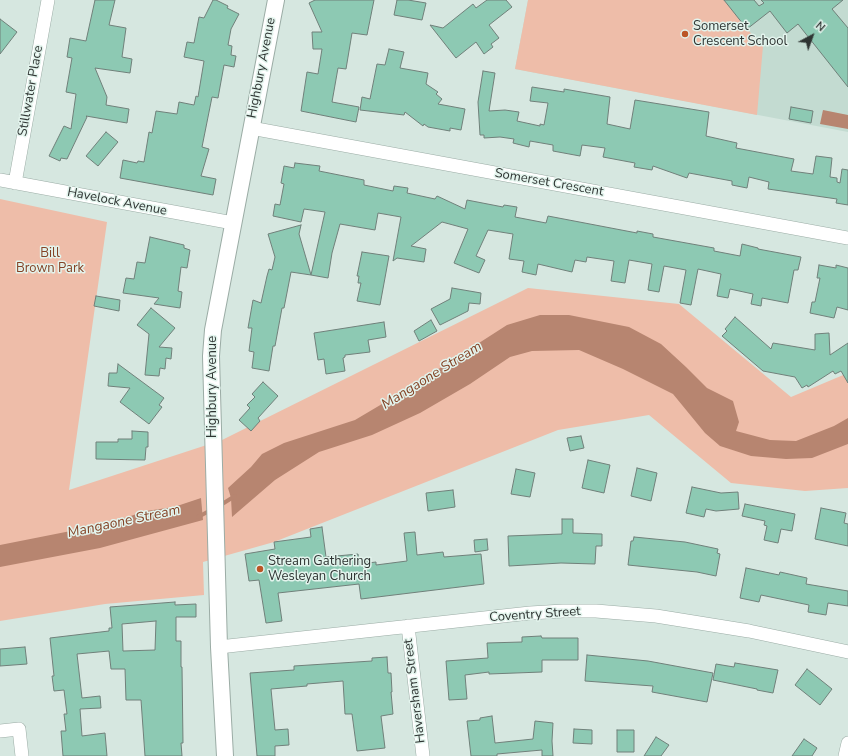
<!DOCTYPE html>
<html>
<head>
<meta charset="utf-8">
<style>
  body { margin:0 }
  #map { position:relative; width:848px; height:756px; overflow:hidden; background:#d6e7e0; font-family:"Nunito Sans",sans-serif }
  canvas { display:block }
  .north { position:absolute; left:792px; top:16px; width:40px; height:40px; -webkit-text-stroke:3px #e3f4ed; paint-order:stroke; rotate:41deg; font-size:11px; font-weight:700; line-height:16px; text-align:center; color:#2f3533 }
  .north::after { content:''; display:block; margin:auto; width:14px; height:18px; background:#2f3533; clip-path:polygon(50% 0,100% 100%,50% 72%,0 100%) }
</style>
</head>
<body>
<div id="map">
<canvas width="848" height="756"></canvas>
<div class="north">N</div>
</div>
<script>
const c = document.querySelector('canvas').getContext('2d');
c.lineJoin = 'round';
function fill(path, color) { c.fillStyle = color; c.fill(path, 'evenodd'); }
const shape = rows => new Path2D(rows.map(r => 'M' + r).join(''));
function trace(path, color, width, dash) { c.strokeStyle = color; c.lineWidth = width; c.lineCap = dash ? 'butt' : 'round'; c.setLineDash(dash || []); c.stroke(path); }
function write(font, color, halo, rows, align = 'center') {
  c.font = font + ' "Nunito Sans",sans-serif'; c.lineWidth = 3; c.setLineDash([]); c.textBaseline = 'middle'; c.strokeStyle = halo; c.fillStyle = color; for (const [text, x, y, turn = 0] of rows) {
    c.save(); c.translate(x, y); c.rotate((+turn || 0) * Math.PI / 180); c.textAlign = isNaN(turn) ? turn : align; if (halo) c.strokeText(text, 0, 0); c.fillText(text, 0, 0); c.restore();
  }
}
fill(shape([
  [528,0,848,0,848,132,515,69]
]), '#c3dbd1');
fill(shape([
  [528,0,724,0,747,29,763,46,757,115,515,69],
  [0,199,107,222,69,490,222,440,528,288,679,304,791,397,848,373,848,488,805,491,731,483,649,415,558,430,274,542,203,562,204,595,105,604,0,621]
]), '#eebda9');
fill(shape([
  [823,110,848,115,848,129,820,124],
  [540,315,569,315,629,327,661,344,686,367,707,388,733,401,739,422,736,431,770,440,796,441,834,426,848,418,848,444,812,458,786,459,751,456,720,446,705,433,673,394,623,369,579,350,532,351,510,357,470,384,420,413,372,435,319,452,275,480,232,517,231,498,228,488,251,467,262,454,284,443,355,420,409,388,507,325],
  [201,498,203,520,100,548,0,567,0,545,106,524,146,511,174,507]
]), '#b78570');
trace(shape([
  [219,506,235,496],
  [198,517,211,510]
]), '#b78570', 4);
const building = shape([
  [95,0,115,0,109,25,126,28,122,57,132,59,130,73,95,68,107,97,106,105,129,109,127,123,86,116,87,117,67,159,61,158,60,161,49,156,64,126,71,129,76,94,66,92,72,58,67,57,70,38,86,41,95,0],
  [213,0,216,0,228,6,227,8,239,14,231,29,228,45,232,46,231,55,236,56,234,67,224,65,218,98,212,97,202,147,209,149,201,176,216,179,213,195,120,178,123,160,137,163,138,161,144,162,149,132,152,133,156,111,177,114,179,102,194,105,196,96,198,97,204,61,184,57,187,42,194,43,199,17,204,18,213,0],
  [315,0,374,0,367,35,352,33,346,69,338,68,332,102,359,107,356,122,301,111,307,72,318,74,322,49,313,49,312,32,322,32,309,3,315,0],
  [397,0,408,0,426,3,422,20,394,15,397,0],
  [487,0,506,0,512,7,489,25,499,38,491,44,493,47,484,54,476,42,456,58,430,25,443,28,473,4,476,8,487,0],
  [724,0,754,0,759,6,764,3,761,0,843,0,832,9,848,28,848,87,798,24,787,33,770,11,747,29,724,0],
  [0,19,17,32,0,54,0,19],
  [389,49,404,52,400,68,428,73,426,84,438,92,436,94,442,99,438,104,465,109,461,130,450,128,450,131,428,127,424,124,423,126,405,112,404,115,360,110,362,97,370,99,377,64,385,65,389,49],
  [483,71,495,73,489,111,505,110,519,112,517,121,540,126,540,124,544,125,548,103,530,101,532,87,564,92,564,89,610,97,607,124,630,129,635,100,709,112,706,136,737,143,736,148,794,159,791,171,813,174,816,156,832,158,830,177,837,178,837,182,840,183,842,169,848,170,848,205,836,203,837,199,768,189,769,182,749,177,747,188,732,185,732,181,689,173,687,178,653,166,652,170,634,167,635,163,603,157,605,148,582,145,580,156,553,151,553,145,530,141,529,147,513,143,514,139,500,137,484,138,484,135,480,135,478,102,483,71],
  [791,107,813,111,811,123,789,119,791,107],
  [106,132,118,142,98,166,86,156,106,132],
  [295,163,320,166,319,171,364,180,364,185,393,191,394,186,408,188,407,193,435,199,437,196,465,209,467,200,503,207,504,205,517,207,515,217,546,223,548,216,637,233,637,231,653,234,653,237,714,248,714,251,740,256,742,244,758,248,758,249,801,257,798,270,794,270,788,303,762,298,761,306,751,304,753,294,730,289,728,298,717,296,721,274,698,269,691,305,680,303,686,270,664,266,659,292,648,290,652,264,629,260,625,283,611,281,614,261,587,257,586,262,575,260,572,272,538,264,536,275,522,272,524,261,509,259,513,234,488,230,476,256,485,260,479,273,454,263,468,229,442,222,411,246,426,249,424,262,397,258,393,261,401,217,378,213,375,230,340,224,332,253,328,278,311,275,325,212,304,209,301,222,273,216,275,204,280,205,284,184,281,183,284,166,294,168,295,163],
  [301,225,299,234,311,275,291,272,284,308,282,308,275,346,273,346,269,371,252,368,254,352,249,351,252,328,248,328,253,300,261,303,267,276,269,269,272,270,275,257,268,234,301,225],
  [150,237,184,245,184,248,190,250,187,268,181,267,178,291,182,292,180,308,154,304,159,298,123,293,126,278,134,279,137,262,145,263,150,237],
  [362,252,389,256,380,305,357,301,361,283,358,283,359,276,357,276,362,252],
  [819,265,836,268,836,265,848,268,848,310,837,307,834,318,810,313,812,302,815,302,820,278,817,278,819,265],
  [452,288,481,293,480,304,469,303,468,311,440,325,431,309,450,299,452,288],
  [96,296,120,300,119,311,94,306,96,296],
  [151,308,175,328,159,347,172,348,171,359,166,358,165,369,160,368,159,376,145,375,149,334,137,325,151,308],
  [735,317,771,349,773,343,815,350,815,334,829,333,830,355,848,343,848,383,841,371,835,374,833,371,808,387,807,385,802,388,795,377,763,371,722,336,727,331,725,329,735,317],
  [431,320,437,331,419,341,414,331,431,320],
  [384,322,386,337,368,340,370,352,345,355,345,357,343,358,345,371,326,374,324,359,318,360,314,333,384,322],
  [118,364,164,398,159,405,162,407,149,424,120,402,130,388,108,386,109,373,117,373,118,364],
  [263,382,278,396,258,418,260,421,251,431,239,420,250,408,247,405,255,397,252,394,263,382],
  [132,431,148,432,148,447,146,447,145,460,96,459,96,442,118,442,118,439,132,439,132,431],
  [581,436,584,448,570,451,567,438,581,436],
  [588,460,610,465,604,493,582,488,588,460],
  [637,468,657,473,651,501,631,496,637,468],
  [516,469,535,473,530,497,511,494,516,469],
  [692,487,721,493,738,492,739,509,716,511,706,509,704,517,686,513,692,487],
  [453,490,455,507,428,511,426,493,453,490],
  [745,504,795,514,792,531,781,529,778,543,764,540,767,526,764,525,765,521,742,516,745,504],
  [821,508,846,513,844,523,848,524,848,546,815,539,821,508],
  [562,519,573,519,573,533,602,534,602,546,596,546,595,564,561,563,509,566,508,536,562,534,562,519],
  [322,527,326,557,358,554,359,562,367,561,368,563,376,562,376,565,407,561,404,533,415,532,417,555,443,552,444,557,481,554,484,584,361,599,359,584,278,593,282,621,266,623,259,580,249,581,245,554,275,549,274,542,311,537,310,529,322,527],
  [634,537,685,542,718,549,717,553,720,554,716,576,697,572,628,565,631,541,633,541,634,537],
  [487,539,488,550,475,552,474,540,487,539],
  [746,568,779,575,780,572,807,578,806,584,848,591,848,606,828,603,826,615,808,612,809,605,761,595,759,602,740,598,746,568],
  [175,602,175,605,196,604,196,617,176,617,176,641,181,641,181,667,182,667,183,743,181,743,182,756,145,756,141,700,126,700,125,669,111,669,109,651,77,654,82,698,100,696,101,708,80,709,82,736,105,733,107,756,63,756,61,731,66,731,64,714,67,714,64,690,54,691,52,676,54,676,50,638,109,631,109,628,112,628,110,607,175,602],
  [156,621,155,650,123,651,122,624,156,621],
  [541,636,542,638,578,638,578,660,542,660,542,672,489,674,489,672,465,675,467,699,449,700,446,661,488,658,487,643,522,642,522,637,541,636],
  [25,647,27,664,0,666,0,649,25,647],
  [587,655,648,661,713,673,707,702,652,692,653,686,585,681,587,655],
  [387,657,388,673,391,673,392,692,391,692,393,714,381,716,385,748,357,751,352,714,345,714,343,681,307,684,307,686,271,689,275,730,288,729,289,745,275,746,275,756,257,756,250,673,294,670,294,666,372,661,372,658,387,657],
  [735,663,778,670,773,693,757,690,757,689,713,680,716,664,734,667,735,663],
  [807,669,832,689,820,705,795,685,807,669],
  [492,716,495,743,533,739,535,721,553,723,552,741,553,756,542,756,542,750,497,754,497,756,471,756,467,721,480,720,480,718,492,716],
  [574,729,592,730,592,744,573,743,574,729],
  [617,730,634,730,634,752,617,752,617,730],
  [656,737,669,745,661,756,644,756,656,737],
  [804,739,817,748,812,756,792,756,804,739]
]);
fill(building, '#8dc9b3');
trace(building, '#70807a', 1);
const minor = shape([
  [251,128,848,238],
  [0,180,233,223],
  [15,183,48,0],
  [408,626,423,756],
  [219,647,530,613,563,611,596,611,656,616,749,631,848,652],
  [0,731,19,729,22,756],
  [845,756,848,743]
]);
const tertiary = shape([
  [225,756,219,647,211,356,213,330,276,0]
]);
trace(minor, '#9baca5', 14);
trace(tertiary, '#9baca5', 18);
trace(minor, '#fff', 13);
trace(tertiary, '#fff', 16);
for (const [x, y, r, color] of [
  [685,34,4,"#bb5626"],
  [260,569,4,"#bb5626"]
]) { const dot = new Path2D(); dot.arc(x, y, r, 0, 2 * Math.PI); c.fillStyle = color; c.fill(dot); trace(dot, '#e3f4ed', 1.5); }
write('13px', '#2f3533', '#e3f4ed', [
  ["Somerset",693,27],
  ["Crescent School",693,42],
  ["Stream Gathering",268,562],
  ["Wesleyan Church",268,577]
], 'left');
write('13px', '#2f3533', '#e3f4ed', [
  ["Highbury Avenue",262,68,-79],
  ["Stillwater Place",31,91,-80],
  ["Somerset Crescent",549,183,10],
  ["Havelock Avenue",117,202,11],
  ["Highbury Avenue",213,387,-90],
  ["Coventry Street",535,615,-4],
  ["Haversham Street",415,691,-97]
]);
write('13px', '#844225', '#e3f4ed', [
  ["Bill",50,254],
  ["Brown Park",50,269]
]);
write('italic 14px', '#844326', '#e3f4ed', [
  ["Mangaone Stream",432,376,-32],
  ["Mangaone Stream",124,522,-12]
]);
</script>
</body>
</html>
